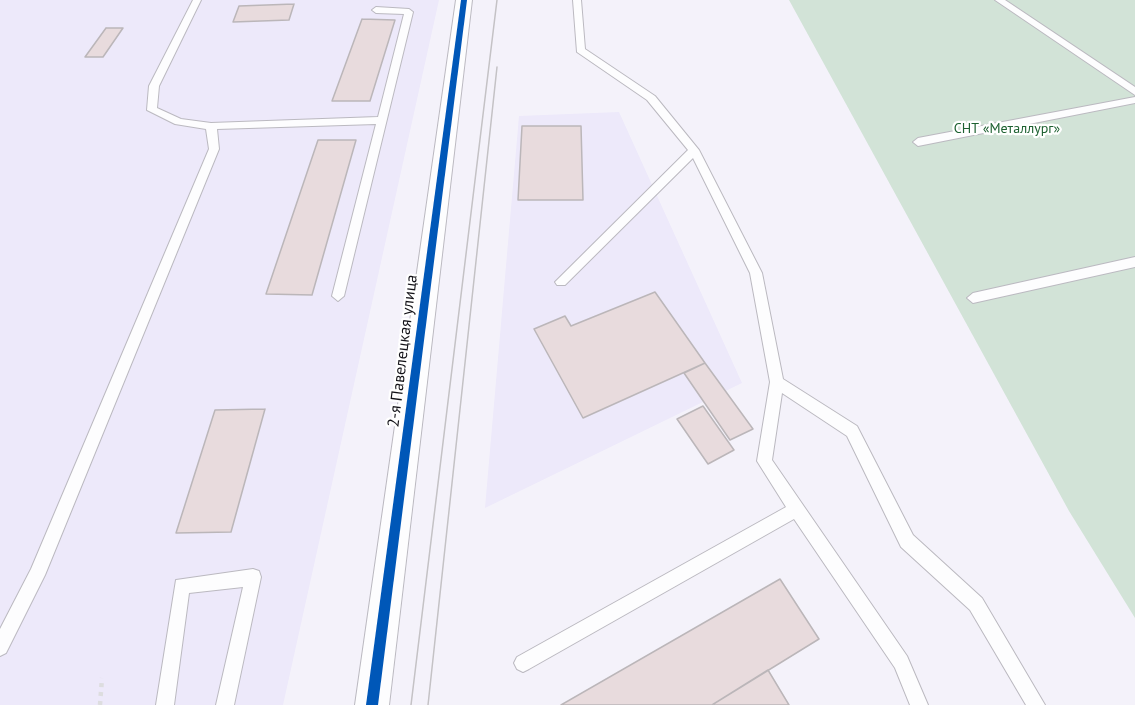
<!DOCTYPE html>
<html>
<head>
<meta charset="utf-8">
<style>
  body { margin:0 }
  canvas { display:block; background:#f4f2fa }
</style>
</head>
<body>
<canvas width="1135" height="705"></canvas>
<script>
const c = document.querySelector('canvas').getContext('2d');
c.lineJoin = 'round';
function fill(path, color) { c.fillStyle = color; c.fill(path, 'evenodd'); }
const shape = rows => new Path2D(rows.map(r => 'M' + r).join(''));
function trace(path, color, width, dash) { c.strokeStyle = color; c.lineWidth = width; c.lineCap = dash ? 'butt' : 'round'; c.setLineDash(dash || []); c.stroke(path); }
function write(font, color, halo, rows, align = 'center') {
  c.font = font + ' "PT Sans",sans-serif'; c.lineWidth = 4.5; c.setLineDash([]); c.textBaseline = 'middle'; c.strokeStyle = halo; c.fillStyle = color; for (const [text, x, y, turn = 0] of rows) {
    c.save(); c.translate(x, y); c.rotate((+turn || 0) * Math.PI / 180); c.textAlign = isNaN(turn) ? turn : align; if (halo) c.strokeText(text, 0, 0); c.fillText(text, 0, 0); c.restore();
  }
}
fill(shape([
  [0,0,439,0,283,705,0,705],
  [619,112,742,383,485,508,519,116]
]), '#ede9fa');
fill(shape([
  [789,0,1135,0,1135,618,1069,511]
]), '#d2e3d7');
const building = shape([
  [294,4,289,20,233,22,239,6,294,4],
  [362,19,395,20,370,101,332,101,362,19],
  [106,28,123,28,103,57,85,57,106,28],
  [522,126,581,126,583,200,518,200,522,126],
  [318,140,356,140,312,295,266,294,318,140],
  [655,292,705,363,583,418,534,329,565,316,571,326,655,292],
  [705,363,753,429,730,440,684,373,705,363],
  [703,406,734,450,708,464,677,419,703,406],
  [265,409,231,532,176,533,215,410,265,409],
  [780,579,819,639,712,705,561,705,780,579],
  [768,670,789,705,712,705,768,670]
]);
fill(building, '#e8dbdd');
trace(building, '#bbb6b9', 1.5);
const lane = shape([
  [193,0,201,0,159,86,157,108,181,119,211,123,378,117,404,14,376,13,372,10,376,7,409,9,413,12,344,296,338,301,332,296,376,124,217,129,219,149,45,575,6,653,0,656,0,629,31,569,209,149,206,129,175,124,147,110,149,86,193,0],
  [573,0,581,0,585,49,655,96,699,150,762,273,783,379,857,426,913,535,982,598,1045,705,1026,705,970,610,901,547,847,436,782,393,772,460,907,656,928,705,910,705,895,668,794,519,529,669,523,672,517,669,514,663,517,657,786,507,757,461,770,382,750,273,693,158,565,285,557,285,555,282,688,150,647,100,577,52,573,0],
  [995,0,1005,0,1135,87,1135,95,995,0],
  [1135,97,1135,103,918,146,913,142,918,138,1135,97],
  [1135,257,1135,267,973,303,967,298,973,293,1135,257],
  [253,569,259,571,261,577,234,705,216,705,243,587,189,593,174,705,156,705,176,580,253,569]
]);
const street = shape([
  [456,0,472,0,389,705,355,705,456,0]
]);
trace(lane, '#bbb9c0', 2);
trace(street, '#bbb9c0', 2);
trace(shape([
  [100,705,102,678]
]), '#dddddf', 4.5, [4, 5]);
fill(lane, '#fdfdfe');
fill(street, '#fdfdfe');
trace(shape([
  [411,705,497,0],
  [428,705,497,67]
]), '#c4c2c5', 1.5);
fill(shape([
  [461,0,467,0,378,705,366,705,461,0]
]), '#0057b8');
write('14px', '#1d6131', '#fff', [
  ["СНТ «Металлург»",1007,129]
]);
write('16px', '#131218', '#fff', [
  ["2-я Павелецкая улица",403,351,-83]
]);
</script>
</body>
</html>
